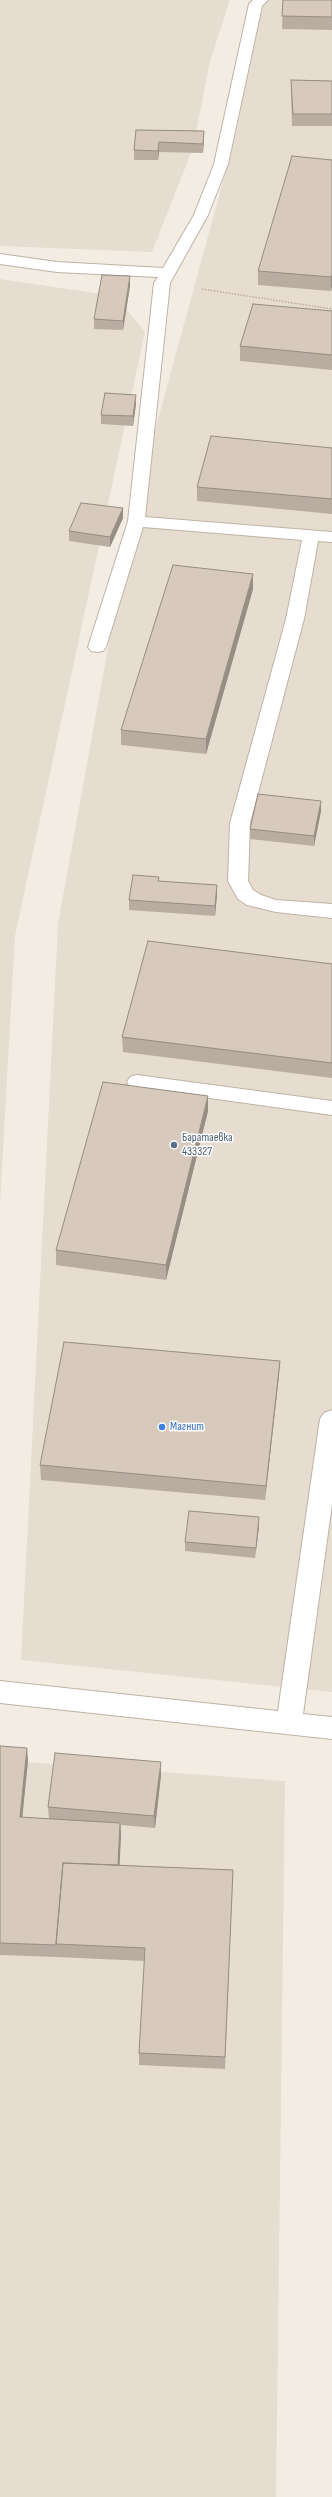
<!DOCTYPE html>
<html>
<head>
<meta charset="utf-8">
<style>
  body { margin:0 }
  canvas { display:block; background:#f2ece3 }
</style>
</head>
<body>
<canvas width="332" height="2497"></canvas>
<script>
const c = document.querySelector('canvas').getContext('2d');
c.lineJoin = 'round';
function fill(path, color) { c.fillStyle = color; c.fill(path, 'evenodd'); }
const shape = rows => new Path2D(rows.map(r => 'M' + r).join(''));
function trace(path, color, width, dash) { c.strokeStyle = color; c.lineWidth = width; c.lineCap = dash ? 'butt' : 'round'; c.setLineDash(dash || []); c.stroke(path); }
function write(font, color, halo, rows, align = 'center') {
  c.font = font + ' "Sofia Sans Condensed",sans-serif'; c.lineWidth = 3; c.setLineDash([]); c.textBaseline = 'middle'; c.strokeStyle = halo; c.fillStyle = color; for (const [text, x, y, turn = 0] of rows) {
    c.save(); c.translate(x, y); c.rotate((+turn || 0) * Math.PI / 180); c.textAlign = isNaN(turn) ? turn : align; if (halo) c.strokeText(text, 0, 0); c.fillText(text, 0, 0); c.restore();
  }
}
fill(shape([
  [0,0,230,0,210,61,193,148,152,252,0,246],
  [258,0,332,0,332,1692,21,1660,58,924,132,515,237,130],
  [0,279,115,296,145,332,15,936,0,1204],
  [0,1760,285,1781,276,2497,0,2497]
]), '#e6ddd0');
const minor = shape([
  [253,0,268,0,262,6,228,164,208,215,170,283,145,517,332,532,332,542,318,541,304,619,250,823,248,881,253,890,261,895,276,900,332,904,332,918,276,912,247,905,238,899,228,881,230,823,286,619,302,540,143,527,106,647,103,651,97,652,91,651,88,647,128,521,154,283,158,277,57,272,0,264,0,254,57,262,163,268,194,215,214,164,249,4,253,0],
  [137,1075,332,1101,332,1115,130,1087,127,1082,130,1077,137,1075],
  [332,1410,332,1504,303,1714,332,1717,332,1739,0,1703,0,1681,278,1711,320,1419,324,1413,332,1410]
]);
trace(minor, '#beb3a5', 2);
trace(shape([
  [202,289,332,309]
]), '#c0ad96', 1.5, [1.5, 1.5]);
fill(minor, '#fff');
fill(shape([
  [283,0,332,0,332,30,282,29],
  [291,80,332,81,332,126,292,126,291,93],
  [136,130,204,131,203,153,159,152,158,160,134,160,134,150],
  [332,160,332,286,331,291,258,285,258,271],
  [130,276,130,286,123,330,94,329,94,319],
  [332,311,332,370,240,361,240,346],
  [136,404,133,426,101,424,101,415],
  [332,448,332,514,197,501,197,487],
  [123,508,123,518,110,547,69,541,69,531],
  [253,574,253,589,206,754,121,745,121,730],
  [321,801,321,811,314,846,250,839,250,829],
  [159,877,159,881,217,885,217,895,215,916,129,910,129,900],
  [332,964,332,1078,123,1052,122,1037],
  [208,1096,208,1111,166,1280,56,1265,56,1250],
  [279,1375,265,1500,41,1480,40,1465],
  [259,1527,255,1558,185,1551,185,1542],
  [0,1746,28,1760,22,1818,49,1819,48,1807,161,1775,155,1828,121,1825,121,1835,119,1865,233,1870,225,2069,139,2065,139,2053,145,1961,57,1957,0,1955]
]), '#b9ada1');
fill(shape([
  [204,131,204,140,203,153,203,144],
  [159,142,159,152,158,160,158,151],
  [332,274,332,286,331,291,331,277],
  [130,276,130,286,123,330,123,321],
  [136,395,136,404,133,426,133,416],
  [123,508,123,518,110,547,110,537],
  [253,574,253,589,206,754,206,739],
  [321,801,321,811,314,846,314,836],
  [217,885,217,895,215,916,215,906],
  [208,1096,208,1111,166,1280,166,1265],
  [280,1361,279,1375,265,1500,266,1486],
  [259,1517,259,1527,255,1558,256,1548],
  [27,1748,28,1760,21,1830,20,1817],
  [161,1762,161,1775,155,1828,154,1816],
  [120,1823,121,1835,119,1878,118,1866]
]), '#968d83');
const building = shape([
  [283,0,332,0,332,17,282,16,283,0],
  [291,80,332,81,332,114,293,114,291,80],
  [136,130,204,131,203,144,159,142,158,151,134,150,136,130],
  [292,156,332,160,332,274,331,277,258,271,292,156],
  [102,275,130,276,123,321,94,319,102,275],
  [253,304,332,311,332,355,240,346,253,304],
  [105,393,136,395,133,416,101,415,105,393],
  [211,436,332,448,332,499,197,487,211,436],
  [81,503,123,508,110,537,69,531,81,503],
  [173,565,253,574,206,739,121,730,173,565],
  [258,794,321,801,314,836,250,829,258,794],
  [133,875,159,877,158,881,217,885,215,906,129,900,133,875],
  [148,941,332,964,332,1063,122,1037,148,941],
  [103,1082,208,1096,166,1265,56,1250,103,1082],
  [64,1342,280,1361,266,1486,40,1465,64,1342],
  [189,1511,259,1517,256,1548,185,1542,189,1511],
  [0,1746,27,1748,20,1817,120,1823,118,1865,63,1863,56,1945,0,1943,0,1746],
  [55,1753,161,1762,154,1816,48,1807,55,1753],
  [63,1863,233,1870,225,2057,139,2053,145,1948,56,1944,63,1863]
]);
fill(building, '#d7c9bb');
trace(building, '#968d83', 1);
for (const [x, y, r, color] of [
  [174,1145,4,"#5c6f8a"],
  [162,1427,4,"#3f7fe0"]
]) { const dot = new Path2D(); dot.arc(x, y, r, 0, 2 * Math.PI); c.fillStyle = color; c.fill(dot); trace(dot, '#fff', 1.5); }
write('12px', '#4e5e75', '#fff', [
  ["Баратаевка",182,1138],
  ["433327",182,1152]
], 'left');
write('12px', '#366cbe', '#fff', [
  ["Магнит",170,1427]
], 'left');
</script>
</body>
</html>
